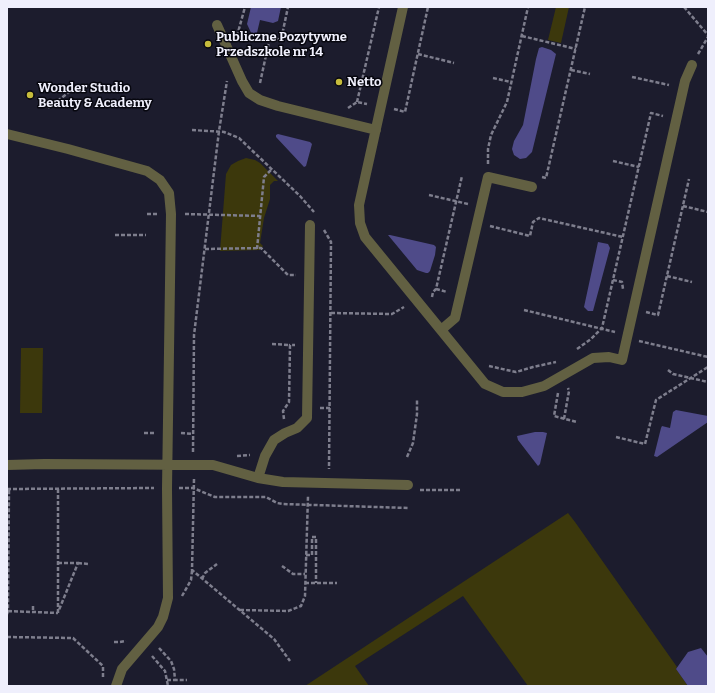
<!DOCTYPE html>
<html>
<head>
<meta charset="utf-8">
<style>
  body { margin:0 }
  #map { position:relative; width:715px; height:693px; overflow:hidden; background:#1c1c2d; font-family:Bitter,serif }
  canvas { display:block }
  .frame { position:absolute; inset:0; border:8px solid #efeffc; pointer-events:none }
</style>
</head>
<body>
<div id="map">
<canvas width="715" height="693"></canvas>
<div class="frame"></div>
</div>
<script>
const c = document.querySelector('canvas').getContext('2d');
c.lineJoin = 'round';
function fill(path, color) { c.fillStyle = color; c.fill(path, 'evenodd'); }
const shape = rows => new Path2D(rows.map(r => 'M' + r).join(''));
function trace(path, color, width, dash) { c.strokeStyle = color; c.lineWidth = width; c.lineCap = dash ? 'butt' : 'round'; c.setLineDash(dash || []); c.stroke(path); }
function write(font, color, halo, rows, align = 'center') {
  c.font = font + ' Bitter,serif'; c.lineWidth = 3; c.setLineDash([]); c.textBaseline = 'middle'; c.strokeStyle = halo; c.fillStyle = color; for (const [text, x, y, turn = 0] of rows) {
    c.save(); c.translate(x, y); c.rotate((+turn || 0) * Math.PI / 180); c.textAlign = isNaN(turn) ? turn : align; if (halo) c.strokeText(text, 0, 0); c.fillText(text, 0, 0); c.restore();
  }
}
fill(shape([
  [556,7,569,7,561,43,548,40],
  [246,158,255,160,260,163,278,181,274,181,270,185,270,199,264,218,260,243,263,246,260,250,220,251,226,174,231,165,238,161],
  [21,348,43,348,42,413,20,413],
  [568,513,575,522,677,667,676,669,688,686,528,686,463,596,355,666,369,686,305,686]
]), '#3c380c');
fill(shape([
  [251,7,281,7,278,21,273,23,260,20,256,37,253,37,247,24],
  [542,47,551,50,556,54,532,152,526,158,520,159,514,155,512,149,514,141,523,125,536,59,539,48],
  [278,134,310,142,312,144,306,166,304,167,276,137,276,135],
  [388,235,390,235,434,245,436,247,435,255,430,271,428,273,426,273,417,270],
  [598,242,608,244,610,248,593,311,588,311,584,307],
  [676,410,708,416,708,422,657,457,654,456,661,428,662,426,670,428,673,412],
  [535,432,543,432,547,433,540,464,538,466,518,440,517,436],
  [701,648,708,657,708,686,688,686,676,669,688,652]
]), '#4f4b89');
trace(shape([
  [684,7,708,35],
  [237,36,245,7],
  [522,36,576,49],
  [418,54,454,63],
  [698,54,708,37],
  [571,70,590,74],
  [632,77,669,85],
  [493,78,511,82],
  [260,83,270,37,281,40,288,7],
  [357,102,379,7],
  [48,108,76,87],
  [348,108,357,102,367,104],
  [394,109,405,112,428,7],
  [192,130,224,132,239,138,300,196,314,212],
  [613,161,639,167],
  [488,164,488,149,491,135,507,102,528,7],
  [542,177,546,178,585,7],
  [429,195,468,204],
  [683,206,708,212],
  [147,214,158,214],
  [185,214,260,216],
  [490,226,530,236,533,222,539,218,623,237],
  [324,230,331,242,329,469],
  [115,235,146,235],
  [205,249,261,248,288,275,296,275],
  [257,249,264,177,271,170],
  [667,276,692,282],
  [613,280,622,282,623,289],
  [436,289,447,292],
  [432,297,433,292,436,289,462,176],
  [524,310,615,332],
  [646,312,658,315,689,179],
  [331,313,392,314,404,307],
  [639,341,708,357],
  [272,344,290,345],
  [577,349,591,339,602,328,651,113,663,116],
  [489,366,516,372,533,367,556,362],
  [668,370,673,374,708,382],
  [558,393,554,416,577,422],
  [320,408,330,408],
  [284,419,283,411,289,402,290,345,295,345],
  [564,419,569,391,568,388],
  [144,433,154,433],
  [181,433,193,434],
  [616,437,645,444,656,400,708,367],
  [193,452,194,335,219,131,227,81],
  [237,456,250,455],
  [407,457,413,443,417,414,417,399],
  [194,479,192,570,274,639,290,661],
  [179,488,193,488,215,497,266,497,277,503,283,504,408,508],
  [7,489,154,488],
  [420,490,461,490],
  [306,555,312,555,312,537,316,537,316,583],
  [58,563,78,563,59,610],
  [78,563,88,564],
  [282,566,293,574,305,574],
  [202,579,205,573,217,564],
  [305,583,337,583],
  [182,596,191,580,192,571],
  [33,606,33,612],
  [240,610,288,611,301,606,305,596,308,496],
  [8,611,58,613],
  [58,613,58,488],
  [7,614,8,611,9,489],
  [7,637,73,638,103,666,103,679],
  [114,642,120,642,126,641],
  [159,648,171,661,174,669,175,680,187,680],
  [152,656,165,671,168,686],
  [167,680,175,680]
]), '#7e7e8d', 2.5, [4, 2]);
trace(shape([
  [403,7,359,205,360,223,365,237,485,384,503,392,522,392,544,386,593,358,609,357,622,360,685,81,692,65],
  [217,25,242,81,249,93,260,100,278,106,376,130],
  [7,134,68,149,147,171,160,180,169,193,171,214,167,488,168,598,163,617,158,627,122,669,116,686],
  [441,330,455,318,488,177,532,187],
  [7,465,44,464,213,465,258,478,283,482,408,485],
  [258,478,265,456,274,440,285,433,297,428,307,418,310,225]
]), '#626042', 10);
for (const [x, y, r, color] of [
  [208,44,4,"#c6bc3c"],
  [339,82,4,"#c6bc3c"],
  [30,95,4,"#c6bc3c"]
]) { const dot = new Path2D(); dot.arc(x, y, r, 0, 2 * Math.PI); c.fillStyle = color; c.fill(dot); trace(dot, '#07070f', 1.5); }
write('bold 13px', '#efeffc', '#07070f', [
  ["Publiczne Pozytywne",216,37],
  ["Przedszkole nr 14",216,52],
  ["Netto",347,82],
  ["Wonder Studio",38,88],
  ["Beauty & Academy",38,103]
], 'left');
</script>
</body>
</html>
